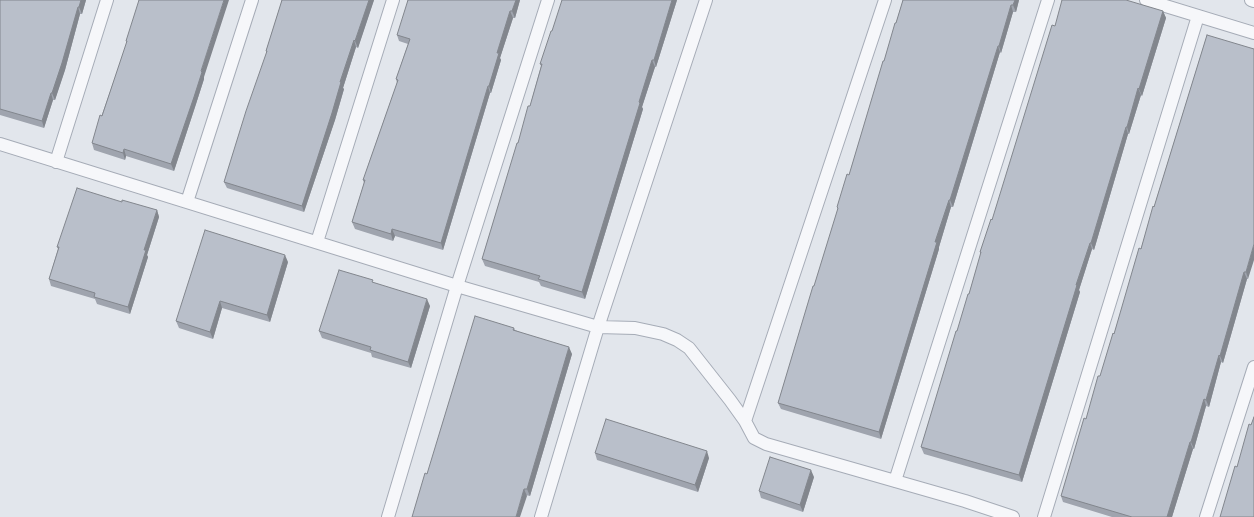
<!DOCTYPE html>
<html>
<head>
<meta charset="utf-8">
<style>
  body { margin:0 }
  canvas { display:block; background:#e2e6ec }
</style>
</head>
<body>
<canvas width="1254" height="517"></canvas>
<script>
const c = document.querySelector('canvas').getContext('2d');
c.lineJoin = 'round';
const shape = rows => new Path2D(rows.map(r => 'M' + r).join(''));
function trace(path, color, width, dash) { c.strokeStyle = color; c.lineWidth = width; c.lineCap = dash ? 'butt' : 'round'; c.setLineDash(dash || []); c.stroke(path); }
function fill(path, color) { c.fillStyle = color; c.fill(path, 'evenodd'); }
const service = shape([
  [706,0,598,327,635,328,663,334,677,340,689,348,730,400,745,421,754,438,766,444,965,501,1013,517],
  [1146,0,1254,33],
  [1251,0,1254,1],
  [0,144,457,286,598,327,541,517],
  [56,162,107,0],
  [187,202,252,0],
  [317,242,393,0],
  [745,421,885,0],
  [895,481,1048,0],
  [388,517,457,286,548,0],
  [1044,517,1198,16],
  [1206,517,1254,367]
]);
trace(service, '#a6acb7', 14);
trace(service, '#f6f7fa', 12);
fill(shape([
  [0,0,86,0,82,14,80,14,65,70,55,100,53,100,44,128,0,115],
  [282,0,374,0,358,48,356,47,343,88,344,89,335,120,304,212,227,188,224,182,267,53,266,51],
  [520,0,515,18,513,18,500,58,501,60,491,93,490,93,443,250,395,236,393,241,355,229,352,222,364,183,363,180,397,83,396,79,408,44,399,41,397,35],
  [677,0,656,67,655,67,642,107,643,109,585,299,541,286,539,282,485,266,482,259,518,143,530,106,541,66,540,64,552,31],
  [903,0,1019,0,1016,12,1013,12,1001,53,1000,52,953,207,951,207,939,247,939,249,881,439,781,409,778,403,838,210,837,207,849,175],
  [1163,11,1166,18,1142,96,1141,95,1129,134,1128,134,1094,250,1092,249,1079,290,1080,292,1022,482,924,454,921,447,981,255,980,252,992,220],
  [1207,35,1248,279,1247,279,1223,363,1221,362,1209,407,1206,406,1194,449,1193,449,1172,517,1112,517,1063,502,1061,496,1114,334,1154,207],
  [126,41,204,77,204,79,196,104,174,171,126,156,125,160,94,150,92,143,127,43],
  [122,202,157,210,159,217,147,255,148,257,130,314,97,304,95,299,51,286,49,279,58,249,57,247],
  [288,262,270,322,222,308,213,339,179,328,176,321],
  [374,283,430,306,411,368,372,357,371,353,322,338,319,331],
  [514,328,515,330,572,354,530,496,427,474],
  [595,453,709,458,698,492,597,460],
  [814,477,803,512,761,498,759,491]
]), '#9fa4ae');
fill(shape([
  [81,0,86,0,82,14,79,7],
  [224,0,229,0,204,77,204,79,196,104,174,171,171,164],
  [369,0,374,0,358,48,355,41],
  [516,0,520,0,515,18,512,11],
  [672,0,677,0,656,67,654,60],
  [1015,0,1019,0,1016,12,1013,5],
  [1011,5,1013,12,1001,53,999,46],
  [78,7,80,14,65,70,55,100,52,93],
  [510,11,513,18,500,58,501,60,491,93,489,86,497,53],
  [1163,11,1166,18,1142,96,1139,89],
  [354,40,356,47,343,88,344,89,335,120,304,212,302,206,340,82],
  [998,46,1000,52,953,207,950,200],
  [652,60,655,67,642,107,643,109,585,299,582,292,639,102],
  [488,86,490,93,443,250,441,243],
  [1138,88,1141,95,1129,134,1127,127],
  [51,93,53,100,44,128,42,121],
  [1126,127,1128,134,1094,250,1091,243],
  [124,149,126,156,125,160,123,153],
  [949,200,951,207,939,247,939,249,881,439,879,432,935,242],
  [157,210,159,217,147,255,148,257,130,314,128,307,144,250],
  [392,229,395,236,393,241,391,234],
  [1090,243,1092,249,1079,290,1080,292,1022,482,1019,475,1076,285],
  [1254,244,1254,260,1248,279,1246,272],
  [285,255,288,262,270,322,267,315],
  [1244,272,1247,279,1223,363,1220,356],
  [427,299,430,306,411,368,408,362],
  [220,301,222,308,213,339,210,332],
  [569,347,572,354,530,496,527,489],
  [1219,355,1221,362,1209,407,1206,400],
  [1204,399,1206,406,1194,449,1191,442],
  [1190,442,1193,449,1172,517,1167,517],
  [707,451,709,458,698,492,695,485],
  [811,470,814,477,803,512,800,505],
  [524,489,527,496,520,517,516,517]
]), '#82868d');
const building = shape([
  [0,0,81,0,79,7,78,7,62,63,52,93,51,93,42,121,0,109,0,0],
  [139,0,224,0,201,71,202,72,194,97,171,164,124,149,123,153,92,143,100,115,102,116,127,41,126,41,139,0],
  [282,0,369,0,355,41,354,40,340,82,341,82,332,113,302,206,224,182,246,111,267,51,266,51,282,0],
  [408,0,516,0,512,11,510,11,497,53,499,53,489,86,488,86,441,243,392,229,391,234,352,222,365,180,363,180,398,80,396,79,410,39,397,35,408,0],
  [562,0,672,0,654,60,652,60,639,102,640,103,582,292,538,279,540,276,482,259,517,143,518,143,528,106,530,106,542,64,540,64,551,31,552,31,562,0],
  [903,0,1015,0,1013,5,1011,5,999,46,998,46,950,200,949,200,935,242,937,242,879,432,778,403,813,286,814,286,838,208,837,207,847,174,849,175,883,61,884,61,895,23,896,23,903,0],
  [1062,0,1126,0,1163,11,1139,89,1138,88,1127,127,1126,127,1091,243,1090,243,1076,285,1077,285,1019,475,921,447,956,331,957,331,968,294,969,294,981,252,980,252,991,219,992,220,1052,25,1055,26,1062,0],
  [1207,35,1254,49,1254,244,1246,272,1244,272,1220,356,1219,355,1206,400,1204,399,1191,442,1190,442,1167,517,1132,517,1061,496,1084,418,1086,419,1098,376,1100,376,1113,333,1114,334,1139,248,1141,249,1153,206,1154,207,1207,35],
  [77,188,122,202,122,200,157,210,144,250,146,250,128,307,94,297,95,293,49,279,59,247,57,247,77,188],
  [205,230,285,255,267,315,220,301,210,332,176,321,205,230],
  [339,270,373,280,372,282,427,299,408,362,370,350,371,347,319,331,339,270],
  [475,316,514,328,513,330,569,347,527,489,524,489,516,517,412,517,425,473,427,474,475,316],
  [1254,417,1254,517,1220,517,1235,466,1237,467,1249,424,1251,425,1254,417],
  [606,419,707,451,695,485,595,453,606,419],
  [770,457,811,470,800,505,759,491,770,457]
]);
fill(building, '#b9bfca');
trace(building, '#82868d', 1);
</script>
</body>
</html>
